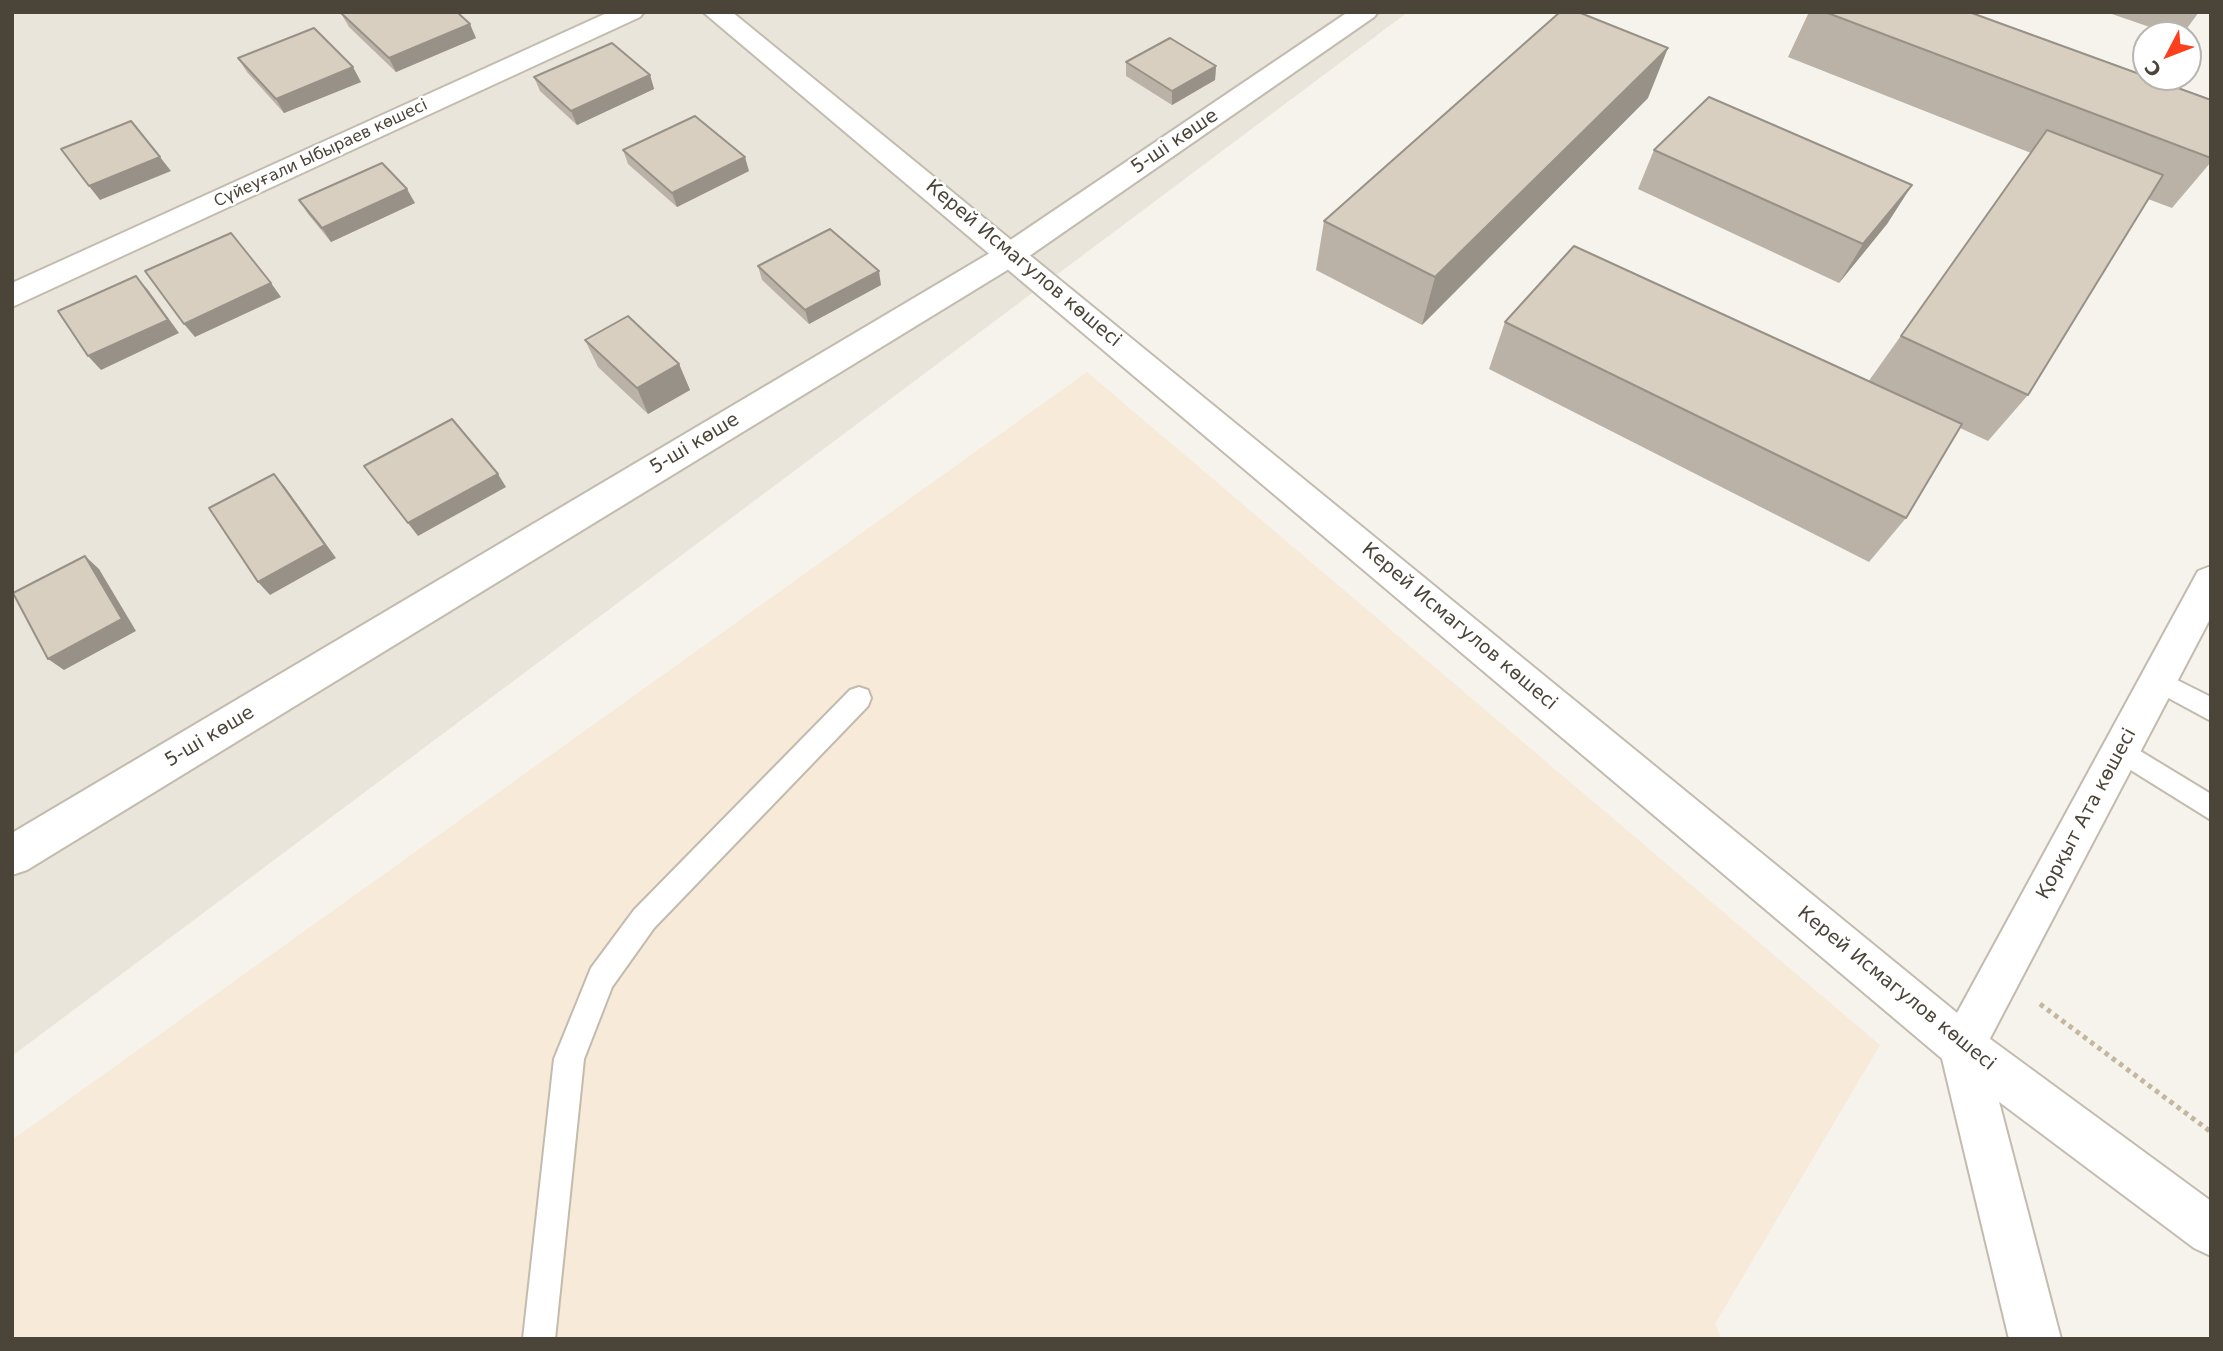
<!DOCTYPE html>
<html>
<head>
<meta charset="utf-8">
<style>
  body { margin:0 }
  #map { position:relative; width:2223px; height:1351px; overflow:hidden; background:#f6f3ec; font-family:"DejaVu Sans",sans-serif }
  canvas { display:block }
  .frame { position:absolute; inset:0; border:14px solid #4b4439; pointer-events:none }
  .north { position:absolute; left:2132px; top:21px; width:70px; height:70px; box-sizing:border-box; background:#fff; border:2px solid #b7b4b0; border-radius:50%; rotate:228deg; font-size:19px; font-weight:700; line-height:28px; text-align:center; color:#4b4439 }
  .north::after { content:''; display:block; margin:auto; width:24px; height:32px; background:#fc3f1d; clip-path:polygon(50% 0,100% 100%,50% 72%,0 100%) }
</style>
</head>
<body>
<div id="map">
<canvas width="2223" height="1351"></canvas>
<div class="frame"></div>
<div class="north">С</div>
</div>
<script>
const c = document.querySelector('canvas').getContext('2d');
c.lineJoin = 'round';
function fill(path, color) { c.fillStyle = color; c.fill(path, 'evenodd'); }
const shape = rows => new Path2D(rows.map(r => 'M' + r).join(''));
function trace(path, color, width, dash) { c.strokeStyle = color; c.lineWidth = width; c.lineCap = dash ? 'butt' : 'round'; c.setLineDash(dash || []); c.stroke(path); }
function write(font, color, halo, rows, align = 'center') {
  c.font = font + ' "DejaVu Sans",sans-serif'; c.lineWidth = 5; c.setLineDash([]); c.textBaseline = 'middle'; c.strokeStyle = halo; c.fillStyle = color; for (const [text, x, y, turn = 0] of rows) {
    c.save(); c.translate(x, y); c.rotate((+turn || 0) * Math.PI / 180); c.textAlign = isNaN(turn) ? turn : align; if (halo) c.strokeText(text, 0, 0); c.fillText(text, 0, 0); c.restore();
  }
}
fill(shape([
  [12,12,1408,12,12,1056]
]), '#eae5da');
fill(shape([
  [1087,372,1880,1045,1715,1324,1722,1339,12,1339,12,1140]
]), '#f7ead8');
const service = shape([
  [2159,671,2211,697,2211,721,2150,688,2147,681,2150,674,2159,671],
  [859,687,868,690,871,698,868,706,654,928,612,987,584,1059,555,1339,523,1339,554,1059,591,968,634,910,850,690,859,687],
  [2122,740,2211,794,2211,820,2113,759,2109,751,2113,743,2122,740]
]);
const minor = shape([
  [609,12,644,12,640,17,12,307,12,283,609,12],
  [1348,12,1378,12,1374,17,1022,261,27,870,12,875,12,833,1000,247,1348,12],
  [2211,566,2211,617,1985,1048,2061,1339,2009,1339,1939,1046,2198,571,2211,566]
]);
const tertiary = shape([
  [703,12,732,12,1978,1030,2211,1201,2211,1256,2194,1248,1946,1062,703,12]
]);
trace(service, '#c2bbae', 4);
trace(minor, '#c2bbae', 4);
trace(tertiary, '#c2bbae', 4);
trace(shape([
  [2040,1004,2211,1132]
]), '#c4b79f', 5, [4.5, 4.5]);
fill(service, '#fff');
fill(minor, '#fff');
fill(tertiary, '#fff');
fill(shape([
  [1809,12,1969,12,2211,100,2211,162,2172,208,2148,199,2028,395,1988,441,1960,428,1906,518,1869,562,1489,369,1505,322,1868,382,2031,153,1788,57],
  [2106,12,2199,12,2182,35,2173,35],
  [341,13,476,38,396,72,349,27],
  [238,58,361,82,284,113,247,72],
  [1126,62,1216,66,1215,80,1172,105,1126,76],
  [650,75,654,89,577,125,540,91,534,77],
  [1648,98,1422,325,1316,270,1324,221],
  [623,150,749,171,677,207,628,164],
  [1654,150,1912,185,1887,224,1839,283,1638,189],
  [299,200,415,203,331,242,308,214],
  [758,266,881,285,809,324,762,280],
  [585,340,679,364,690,390,648,414,598,367]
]), '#bab2a6');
fill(shape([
  [470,24,476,38,396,72,389,58],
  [1668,48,1648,98,1422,325,1435,277],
  [1216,66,1215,80,1172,105,1172,91],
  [353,67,361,82,284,113,276,99],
  [650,75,654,89,577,125,571,111],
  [160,157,171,171,100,200,89,186],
  [745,157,749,171,677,207,672,193],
  [1912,185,1887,224,1839,283,1863,244],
  [407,189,415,203,331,242,322,228],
  [879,271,881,285,809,324,805,310],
  [136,276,148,290,179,333,101,370,88,356],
  [271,283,281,297,195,337,184,324],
  [679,364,690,390,648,414,637,388],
  [274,474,285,487,336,558,270,595,258,582],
  [498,474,506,487,418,536,408,523],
  [85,556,99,569,136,631,64,670,48,659]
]), '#979187');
const building = shape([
  [343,12,457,12,470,24,389,58,341,13,343,12],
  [1560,12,1578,12,1668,48,1435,277,1324,221,1560,12],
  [1825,12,1969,12,2211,100,2211,158,1825,12],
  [314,28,353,67,276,99,238,58,314,28],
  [1170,38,1216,66,1172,91,1126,62,1170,38],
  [612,43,650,75,571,111,534,77,612,43],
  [1709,97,1912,185,1863,244,1654,150,1709,97],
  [695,116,745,157,672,193,623,150,695,116],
  [131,121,160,157,89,186,61,149,131,121],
  [2047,130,2163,175,2028,395,1901,336,2047,130],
  [382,163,407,189,322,228,299,200,382,163],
  [830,229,879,271,805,310,758,266,830,229],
  [231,233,271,283,184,324,145,271,231,233],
  [1574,246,1962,424,1906,518,1505,322,1574,246],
  [136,276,168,320,88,356,58,311,136,276],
  [628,316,679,364,637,388,585,340,628,316],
  [452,419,498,474,408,523,364,466,452,419],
  [274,474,325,545,258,582,209,508,274,474],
  [85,556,122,619,48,659,13,593,85,556]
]);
fill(building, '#d8cfc1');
trace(building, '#979187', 2);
write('16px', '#4b4439', '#fff', [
  ["Сүйеуғали Ыбыраев көшесi",321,154,-25]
]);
write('19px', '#4b4439', '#fff', [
  ["5-шi көше",1175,142,-34],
  ["Керей Исмагулов көшесі",1023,264,40],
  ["5-шi көше",695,444,-31],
  ["Керей Исмагулов көшесі",1459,627,40],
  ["5-шi көше",210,737,-31],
  ["Қорқыт Ата көшесi",2087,814,-62],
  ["Керей Исмагулов көшесі",1896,989,39]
]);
</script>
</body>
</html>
